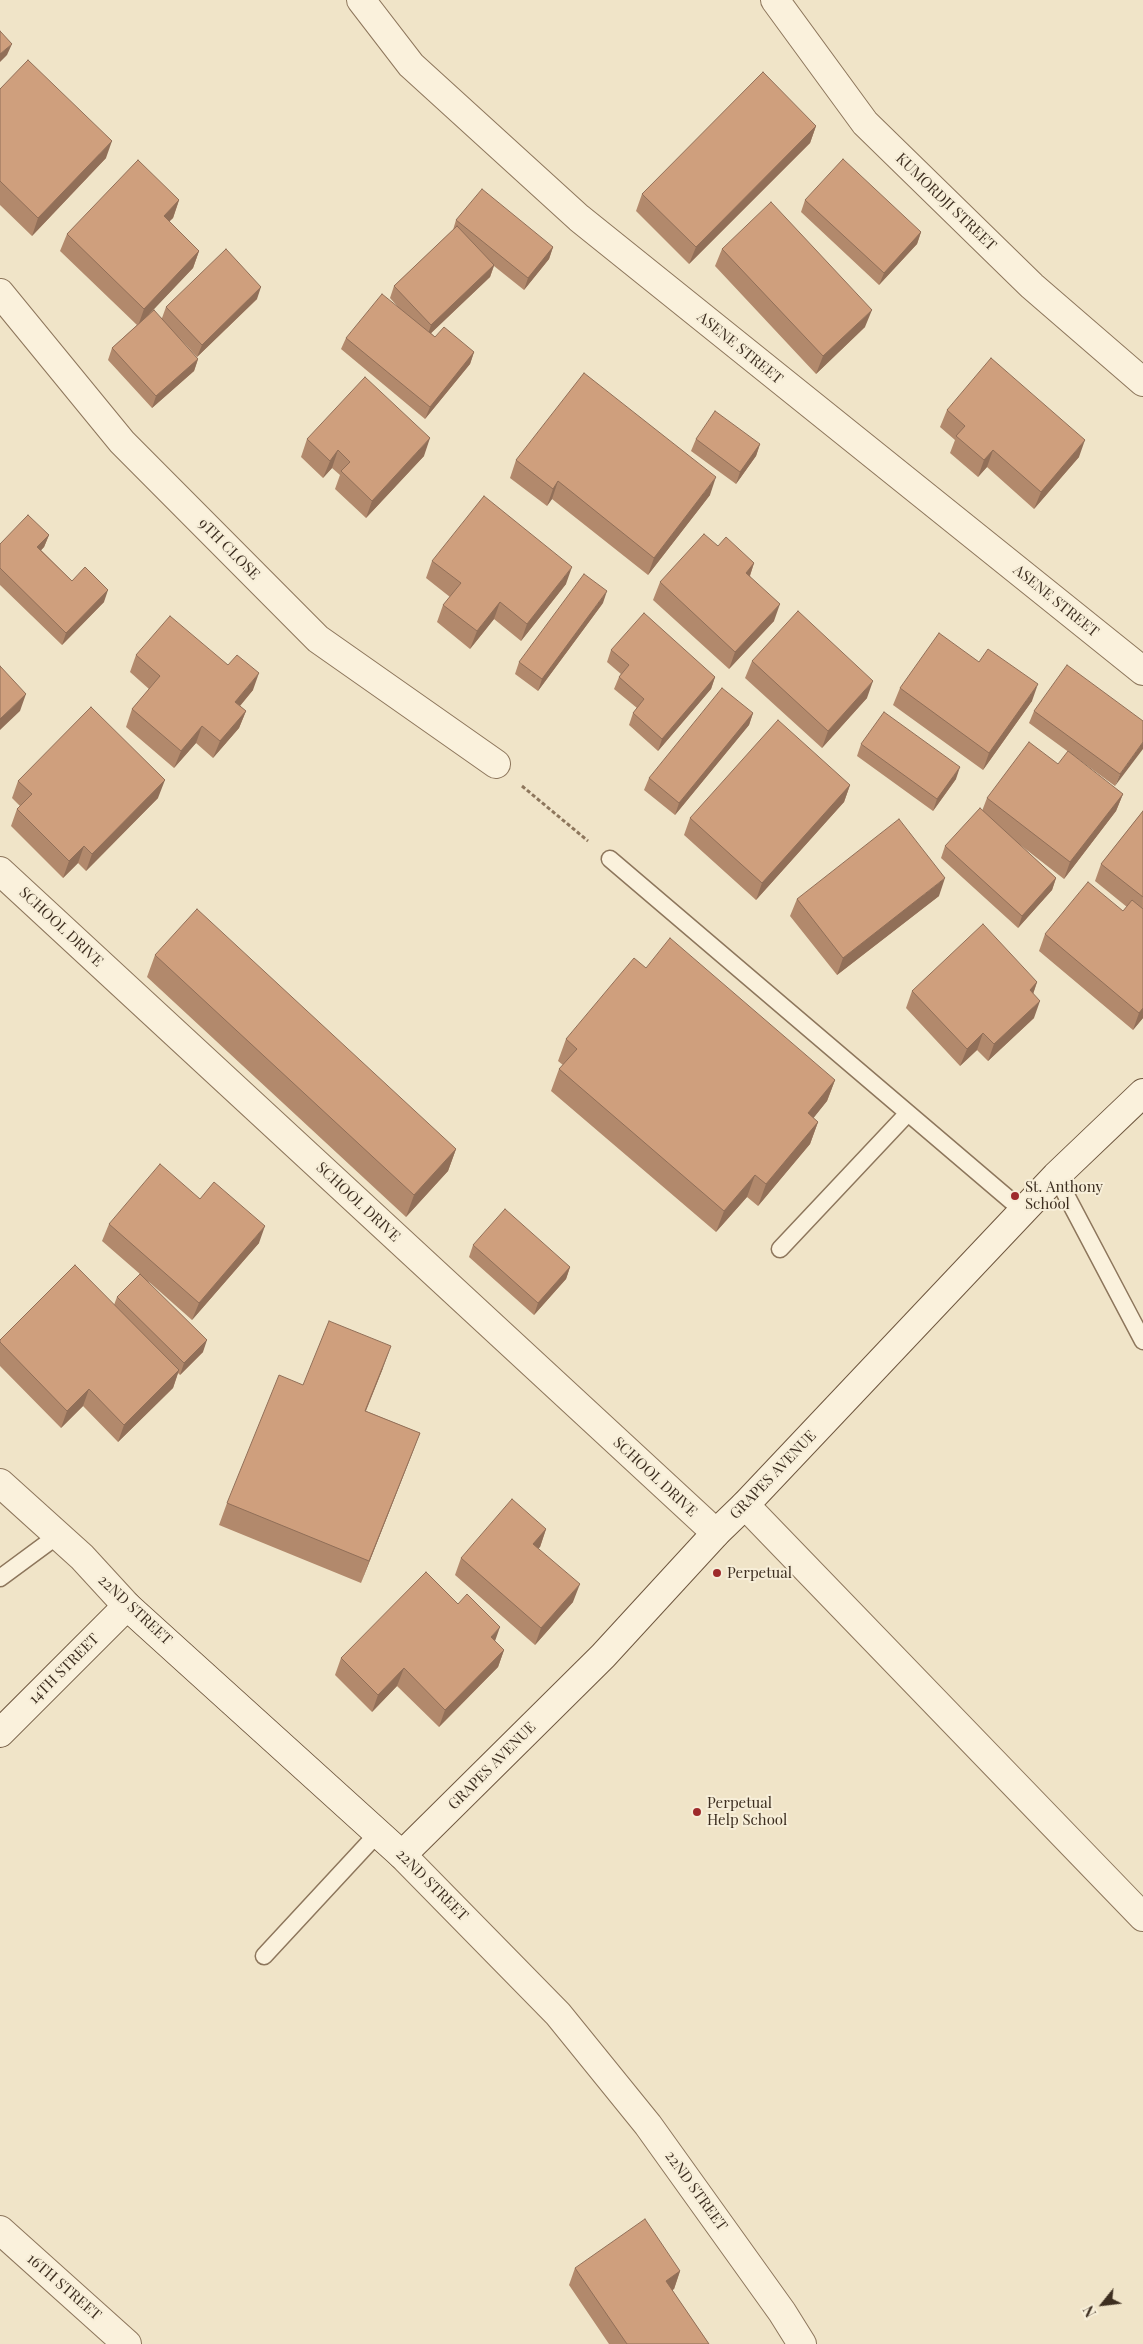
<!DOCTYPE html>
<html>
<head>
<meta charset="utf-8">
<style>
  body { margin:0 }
  #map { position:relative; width:1143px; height:2344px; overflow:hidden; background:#f0e4c8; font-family:"Playfair Display",serif }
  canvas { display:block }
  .north { position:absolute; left:1078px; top:2279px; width:50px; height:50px; -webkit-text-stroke:4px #f7eed8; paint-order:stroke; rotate:241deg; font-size:14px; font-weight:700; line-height:20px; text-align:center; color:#3d2e20 }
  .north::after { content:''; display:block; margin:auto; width:18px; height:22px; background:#3d2e20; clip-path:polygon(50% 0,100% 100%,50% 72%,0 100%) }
</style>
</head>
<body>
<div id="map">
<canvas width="1143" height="2344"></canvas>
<div class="north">N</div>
</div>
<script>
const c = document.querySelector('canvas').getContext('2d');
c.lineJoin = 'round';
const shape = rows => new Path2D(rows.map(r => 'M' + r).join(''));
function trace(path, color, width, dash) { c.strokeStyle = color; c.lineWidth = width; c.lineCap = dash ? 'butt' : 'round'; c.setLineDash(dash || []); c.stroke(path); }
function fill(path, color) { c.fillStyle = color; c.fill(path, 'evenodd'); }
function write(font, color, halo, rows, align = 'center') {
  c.font = font + ' "Playfair Display",serif'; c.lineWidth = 4; c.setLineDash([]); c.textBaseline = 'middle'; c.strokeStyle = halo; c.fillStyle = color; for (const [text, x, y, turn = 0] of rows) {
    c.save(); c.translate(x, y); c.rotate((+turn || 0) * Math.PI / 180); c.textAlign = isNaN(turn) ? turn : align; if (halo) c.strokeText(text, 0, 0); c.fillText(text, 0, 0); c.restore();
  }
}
const lane = shape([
  [610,859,908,1113],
  [1056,1176,1143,1341],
  [780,1249,908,1113,1023,1211],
  [0,1578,57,1536],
  [264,1956,378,1833]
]);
const street = shape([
  [361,0,411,65,579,218,1143,671],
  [775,0,865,123,1032,286,1143,382],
  [0,293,122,442,318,639,496,764],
  [0,871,716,1533],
  [0,1483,82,1557,127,1606],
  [745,1505,1143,1917],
  [402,1855,558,2014,648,2125,782,2312,802,2344],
  [0,2230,127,2344]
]);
const secondary = shape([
  [0,1733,127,1606,402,1855,603,1656,716,1533,745,1505,1056,1176,1143,1093]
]);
trace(lane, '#8d765c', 19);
trace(street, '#8d765c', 30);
trace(secondary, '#6f573f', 30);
trace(shape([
  [522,786,588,841]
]), '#8d765c', 3, [4, 2.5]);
trace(lane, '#faf1dc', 16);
trace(street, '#faf1dc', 28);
trace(secondary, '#faf1dc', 28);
fill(shape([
  [0,89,106,158,32,236,0,205],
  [816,126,810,143,689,264,636,211,642,194],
  [179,200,173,218,169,221,199,251,193,268,149,314,162,318,166,307,257,299,197,357,177,335,198,359,194,371,152,408,108,360,112,348,137,325,60,251,67,234],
  [805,200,921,232,917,244,879,285,801,212],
  [456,220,553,247,549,259,524,290,494,266,490,277,431,333,435,337,474,352,470,364,425,419,341,349,346,338,398,307,390,298,394,286,453,230],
  [722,249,865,327,816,374,715,266],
  [947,410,1079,457,1034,509,987,467,978,477,950,453,955,440,940,427],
  [307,439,424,456,366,518,335,489,340,475,332,468,323,478,301,457],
  [696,439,760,444,756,456,736,484,691,451],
  [516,460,710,495,648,575,552,499,547,506,510,478],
  [49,535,44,547,41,550,72,581,104,602,62,645,0,585,0,544],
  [718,546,754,563,750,576,774,621,729,669,653,600,660,582],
  [432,561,566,584,521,641,494,619,470,649,437,622,443,605,450,597,426,578],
  [603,603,538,691,515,674,519,662],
  [611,650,715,677,711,689,658,751,629,725,633,713,637,708,614,689,619,677,621,674,607,662],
  [136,655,253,690,240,706,246,711,239,728,213,758,196,743,174,768,126,727,132,709,149,689,130,672],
  [752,661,867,698,822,748,745,678],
  [900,688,1032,701,983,770,893,705],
  [1034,711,1143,721,1115,786,1029,723],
  [753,713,749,725,675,815,644,790,649,778],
  [861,744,956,779,933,811,857,756],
  [1058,764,1123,794,1116,811,1064,879,1019,844,1056,878,1052,890,1018,928,941,858,945,846,982,811,987,798],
  [18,781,158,798,86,871,78,863,63,878,11,826,17,809,20,806,12,798],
  [850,785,844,802,756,900,684,835,690,818],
  [1143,811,1143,1018,1133,1030,1039,951,1045,934,1123,911,1127,907,1095,881,1101,864],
  [939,896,837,975,790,916,797,899],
  [155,955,456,1149,448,1171,406,1217,147,977],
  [646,968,835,1080,827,1101,813,1118,818,1122,810,1144,758,1206,747,1197,716,1232,551,1091,559,1069,563,1065,558,1061,566,1039],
  [1037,982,1033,994,1034,1018,988,1061,977,1050,960,1066,906,1008,912,991],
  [200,1199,259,1243,192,1320,148,1281,203,1352,180,1375,178,1373,173,1388,118,1442,83,1406,61,1428,0,1366,0,1340,114,1305,117,1297,140,1274,102,1241,109,1224],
  [473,1245,570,1267,566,1279,534,1315,469,1257],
  [383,1368,366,1411,420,1433,361,1583,219,1525,227,1503,303,1385],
  [546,1529,540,1547,538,1548,573,1602,535,1645,455,1575,461,1558],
  [495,1641,504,1650,498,1667,439,1727,397,1686,372,1712,335,1675,341,1658],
  [575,2268,680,2271,674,2289,672,2290,709,2344,609,2344,569,2285]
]), '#b2896c');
fill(shape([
  [12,44,7,55,0,62,0,54],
  [816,126,810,143,689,264,696,247],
  [112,141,106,158,32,236,38,218],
  [179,200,173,218,157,234,164,216],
  [921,232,917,244,879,285,884,273],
  [553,247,549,259,524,290,528,278],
  [199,251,193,268,138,326,144,309],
  [494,265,490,277,427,337,431,325],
  [261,287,257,299,197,357,202,345],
  [872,310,865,327,816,374,823,356],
  [474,352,470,364,425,419,430,407],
  [198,359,194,371,152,408,156,396],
  [430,438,424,456,366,518,372,501],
  [1085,440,1079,457,1034,509,1041,492],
  [760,444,756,456,736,484,740,472],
  [338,450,332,468,323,478,330,461],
  [993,450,987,467,978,477,984,460],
  [716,477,710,495,648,575,654,558],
  [558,481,552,499,547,506,553,489],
  [49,535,44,547,33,559,37,547],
  [754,563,748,581,746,573],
  [572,567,566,584,521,641,527,624],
  [108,590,104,602,62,645,66,633],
  [607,591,603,603,538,691,542,679],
  [500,602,494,619,470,649,477,631],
  [780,604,774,621,729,669,735,652],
  [259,673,253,690,229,719,235,702],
  [715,677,711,689,658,751,662,739],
  [873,681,867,698,822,748,828,731],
  [1038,684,1032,701,983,770,989,753],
  [26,694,20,711,0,730,0,719],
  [246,711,239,728,213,758,220,741],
  [753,713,749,725,675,815,679,803],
  [202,726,196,743,174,768,181,751],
  [1143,742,1143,749,1115,786,1120,774],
  [960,767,956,779,933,811,937,799],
  [165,780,158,798,86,871,92,854],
  [850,785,844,802,756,900,762,883],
  [1123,794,1116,811,1064,879,1070,862],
  [84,846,78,863,63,878,69,861],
  [945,878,939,896,837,975,843,958],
  [1056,878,1052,890,1018,928,1022,916],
  [1037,982,1031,1000,1030,990],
  [1040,1001,1034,1018,988,1061,994,1044],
  [1143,1008,1143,1018,1133,1030,1139,1013],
  [983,1033,977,1050,960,1066,967,1049],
  [835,1080,827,1101,800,1135,808,1113],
  [818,1122,810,1144,758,1206,766,1184],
  [456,1149,448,1171,406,1217,414,1195],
  [755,1175,747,1197,716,1232,724,1211],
  [265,1226,259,1243,192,1320,199,1303],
  [570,1267,566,1279,534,1315,538,1303],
  [207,1340,203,1352,180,1375,184,1363],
  [391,1346,383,1368,357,1432,365,1411],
  [179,1370,173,1388,118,1442,124,1425],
  [89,1389,83,1406,61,1428,67,1411],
  [420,1433,412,1454,361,1583,369,1561],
  [546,1529,540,1547,527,1561,533,1544],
  [580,1584,573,1602,535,1645,541,1628],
  [500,1627,494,1644,491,1637],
  [504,1650,498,1667,439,1727,445,1710],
  [404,1668,397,1686,372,1712,378,1695],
  [680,2271,674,2289,660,2298,666,2281]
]), '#916f58');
const building = shape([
  [0,31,12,44,0,54,0,31],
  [28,60,112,141,38,218,0,181,0,89,28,60],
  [763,72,816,126,696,247,642,194,763,72],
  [843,159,921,232,884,273,805,200,843,159],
  [138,160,179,200,164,216,199,251,144,309,67,234,138,160],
  [482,189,553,247,528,278,456,220,482,189],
  [771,202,872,310,823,356,722,249,771,202],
  [457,226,494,265,431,325,394,286,457,226],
  [226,249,261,287,202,345,166,307,226,249],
  [382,294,435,337,444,327,474,352,430,407,346,338,382,294],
  [154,310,198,359,156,396,112,348,154,310],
  [991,358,1085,440,1041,492,993,450,984,460,956,436,965,426,947,410,991,358],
  [584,373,716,477,654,558,558,481,553,489,516,460,584,373],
  [365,377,430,438,372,501,341,471,350,462,338,450,330,461,307,439,365,377],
  [715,411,760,444,740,472,696,439,715,411],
  [484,496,572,567,527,624,500,602,477,631,443,605,461,583,432,561,484,496],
  [28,515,49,535,37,547,72,581,85,567,108,590,66,633,0,568,0,544,28,515],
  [704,534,718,546,726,537,754,563,746,573,780,604,735,652,660,582,704,534],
  [584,574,607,591,542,679,519,662,584,574],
  [798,611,873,681,828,731,752,661,798,611],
  [644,613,715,677,662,739,633,713,644,699,619,677,629,665,611,650,644,613],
  [170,616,228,665,237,655,259,673,235,702,246,711,220,741,202,726,181,751,132,709,160,676,136,655,170,616],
  [939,633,979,662,988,649,1038,684,989,753,900,688,939,633],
  [1067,665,1143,721,1143,742,1120,774,1034,711,1067,665],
  [0,666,26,694,0,719,0,666],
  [722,688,753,713,679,803,649,778,722,688],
  [91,707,165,780,92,854,84,846,69,861,17,809,32,794,18,781,91,707],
  [884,712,960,767,937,799,861,744,884,712],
  [778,720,850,785,762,883,690,818,778,720],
  [1029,742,1058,764,1068,751,1123,794,1070,862,987,798,1029,742],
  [980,808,1056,878,1022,916,945,846,980,808],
  [1143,811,1143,897,1101,864,1143,811],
  [899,819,945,878,843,958,797,899,899,819],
  [1088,882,1123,911,1132,900,1143,909,1143,1008,1139,1013,1045,934,1088,882],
  [197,909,456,1149,414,1195,155,955,197,909],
  [983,924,1037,982,1030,990,1040,1001,994,1044,983,1033,967,1049,912,991,983,924],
  [670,938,835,1080,808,1113,818,1122,766,1184,755,1175,724,1211,559,1069,577,1049,566,1039,634,958,646,968,670,938],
  [160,1164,200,1199,214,1182,265,1226,199,1303,109,1224,160,1164],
  [505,1209,570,1267,538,1303,473,1245,505,1209],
  [75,1265,179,1370,124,1425,89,1389,67,1411,0,1342,0,1340,75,1265],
  [140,1274,207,1340,184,1363,117,1297,140,1274],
  [329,1321,391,1346,365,1411,420,1433,369,1561,227,1503,279,1375,303,1385,329,1321],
  [512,1499,546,1529,533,1544,580,1584,541,1628,461,1558,512,1499],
  [426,1572,458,1604,467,1594,500,1627,491,1637,504,1650,445,1710,404,1668,378,1695,341,1658,426,1572],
  [645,2219,680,2271,666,2281,709,2344,627,2344,575,2268,645,2219]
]);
fill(building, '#cf9f7d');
trace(building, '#916f58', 1);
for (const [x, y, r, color] of [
  [1015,1196,5,"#9e2a2b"],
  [717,1573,5,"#9e2a2b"],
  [697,1812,5,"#9e2a2b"]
]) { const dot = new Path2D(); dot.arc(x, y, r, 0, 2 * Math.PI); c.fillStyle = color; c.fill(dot); trace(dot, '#f7eed8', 2); }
write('15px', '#3d2e20', '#f7eed8', [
  ["KUMORDJI STREET",946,202,44],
  ["ASENE STREET",740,348,39],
  ["9TH CLOSE",229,549,45],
  ["ASENE STREET",1056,601,39],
  ["SCHOOL DRIVE",61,927,43],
  ["SCHOOL DRIVE",358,1202,43],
  ["GRAPES AVENUE",773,1475,-46],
  ["SCHOOL DRIVE",655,1477,43],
  ["22ND STREET",135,1610,43],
  ["14TH STREET",64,1669,-45],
  ["GRAPES AVENUE",492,1766,-45],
  ["22ND STREET",432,1885,45],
  ["22ND STREET",696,2191,54],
  ["16TH STREET",64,2287,41]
]);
write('15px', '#3d2e20', '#f7eed8', [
  ["St. Anthony",1025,1187],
  ["School",1025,1204],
  ["Perpetual",727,1573],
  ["Perpetual",707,1803],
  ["Help School",707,1820]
], 'left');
</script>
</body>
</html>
